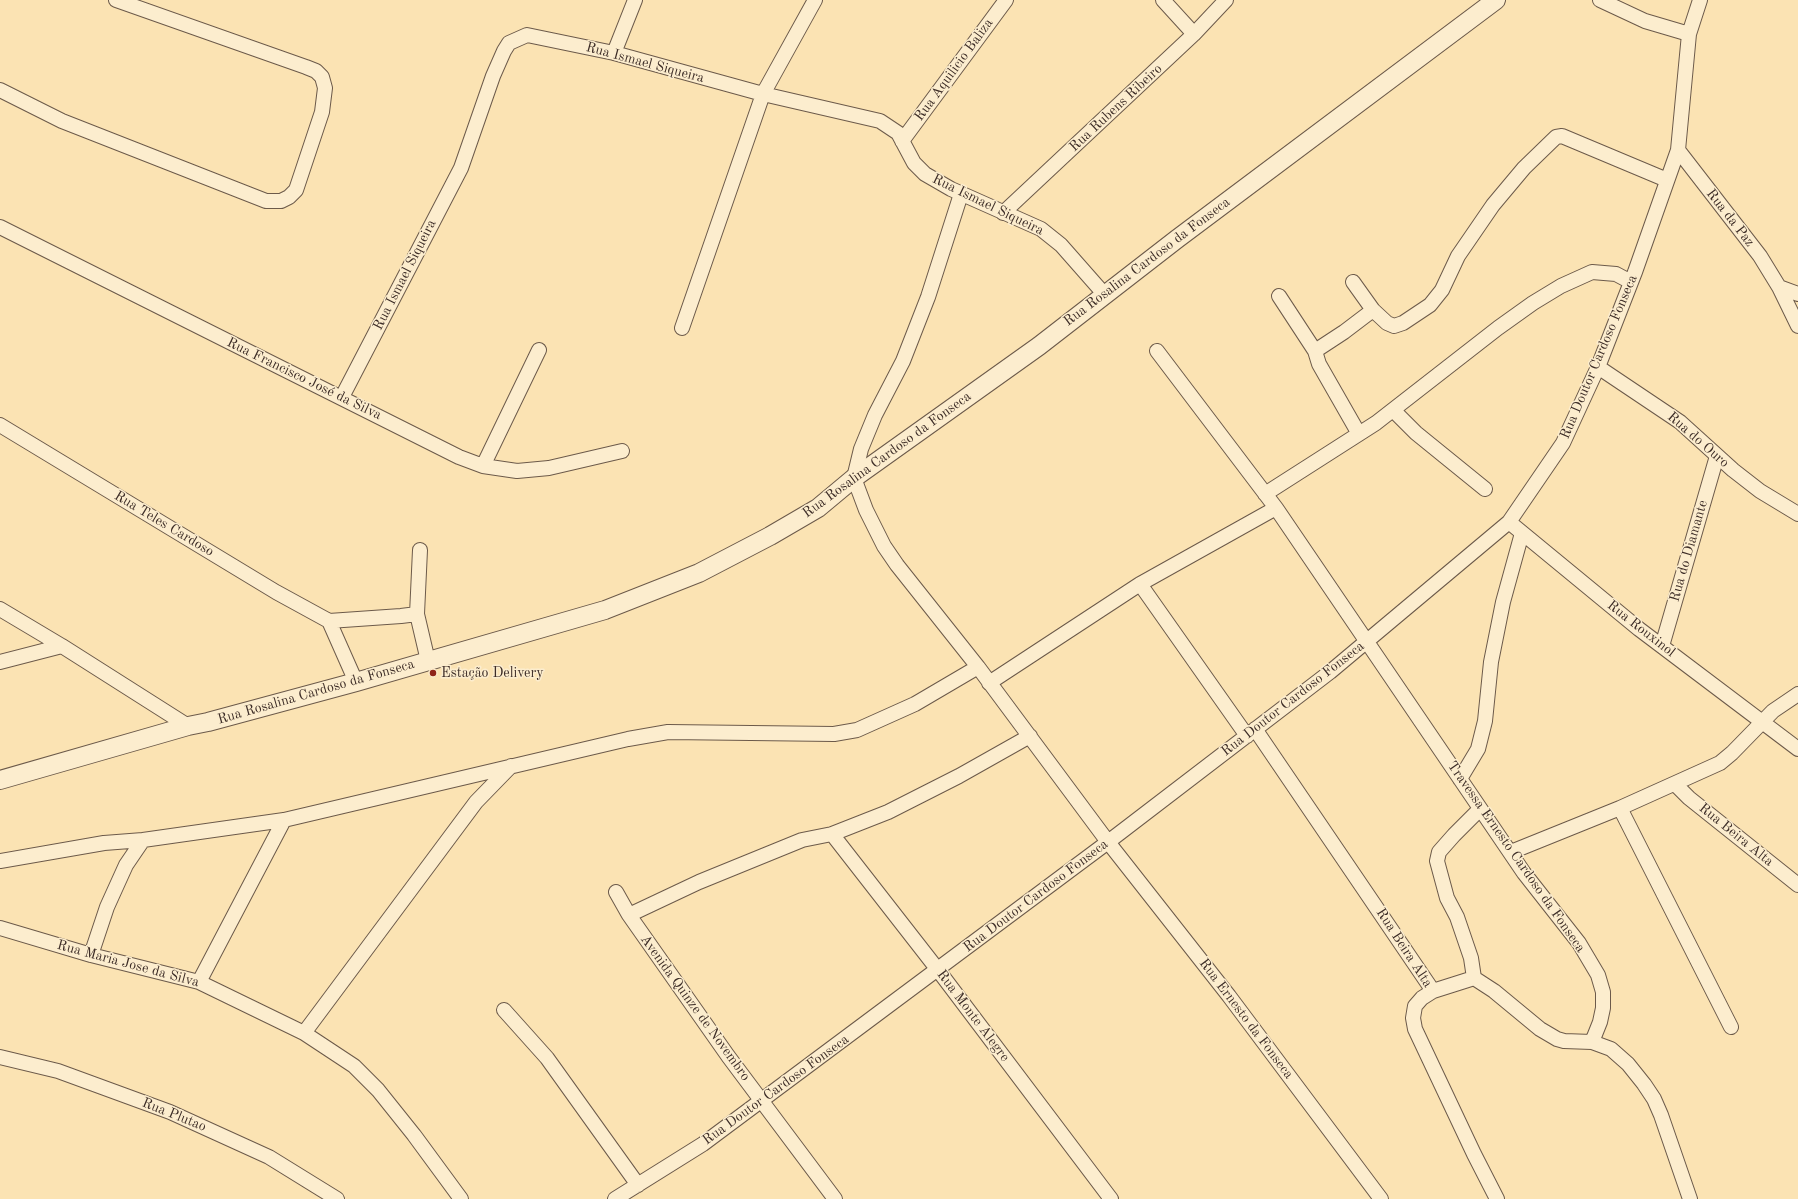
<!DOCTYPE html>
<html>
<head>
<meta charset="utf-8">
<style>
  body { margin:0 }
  canvas { display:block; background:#fbe3b3 }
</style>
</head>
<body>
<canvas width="1798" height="1199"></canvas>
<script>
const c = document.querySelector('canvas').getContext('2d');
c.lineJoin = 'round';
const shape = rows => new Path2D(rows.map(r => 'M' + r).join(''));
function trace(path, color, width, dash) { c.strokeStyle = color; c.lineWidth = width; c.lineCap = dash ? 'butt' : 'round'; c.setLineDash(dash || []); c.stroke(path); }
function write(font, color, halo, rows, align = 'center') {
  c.font = font + ' "Old Standard TT",serif'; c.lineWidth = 3; c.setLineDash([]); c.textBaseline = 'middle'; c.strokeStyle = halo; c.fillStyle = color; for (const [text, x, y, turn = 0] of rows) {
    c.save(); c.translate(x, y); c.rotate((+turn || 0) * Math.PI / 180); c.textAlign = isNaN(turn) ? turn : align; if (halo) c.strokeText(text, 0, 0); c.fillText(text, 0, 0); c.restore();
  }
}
const minor = shape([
  [1163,0,1194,34],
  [1600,0,1645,21,1689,34],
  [614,53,635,0],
  [0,90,62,121,266,201,281,201,289,197,296,190,322,112,325,88,322,77,316,71,306,67,116,0],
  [902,141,1006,0],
  [1678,150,1760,256,1779,287,1798,326],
  [961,194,928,297,903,361,875,415,861,449,854,478,866,510,884,546,897,565,978,667,1108,842,1229,996,1381,1199],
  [1003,213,1194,34,1226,0],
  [0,227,459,457,483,466,517,471,549,468,622,451],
  [1353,282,1373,310,1387,323,1394,326,1403,323,1430,305,1442,290,1458,256,1493,205,1524,168,1556,137,1562,136,1667,180],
  [1779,287,1798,294],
  [1279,296,1315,351,1319,364,1359,434],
  [682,328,763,94,815,0],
  [1157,351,1276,508,1524,873,1579,943,1598,975,1603,992,1603,1008,1600,1022,1592,1042],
  [1315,351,1344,332,1373,310],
  [1598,367,1680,422,1733,470,1760,491,1798,514],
  [342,397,461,168,493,76,504,51,509,43,527,35,614,53,763,94,880,121,898,133,914,163,925,174,951,189,1041,229,1061,245,1105,295],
  [1393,410,1416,433,1485,489],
  [0,425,276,592,329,621],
  [483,466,539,350],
  [1265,494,1376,423,1498,328,1533,303,1561,286,1592,272,1616,274,1631,282],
  [1509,522,1639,629,1798,749],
  [420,550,417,614,428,661],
  [1140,584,1247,736],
  [0,609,62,646,188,726],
  [1662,646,1717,456],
  [0,662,62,646],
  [356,682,329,621,401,616,417,614],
  [989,683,1140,584,1276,508],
  [1255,729,1433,991,1422,998,1415,1006,1413,1018,1415,1029,1474,1154,1497,1199],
  [1460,779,1478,749,1485,721,1491,662,1503,602,1522,533],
  [1675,784,1689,798,1798,885],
  [1620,808,1731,1027],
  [832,834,938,970,1111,1199],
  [1511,852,1620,808,1720,763,1732,753,1773,711,1798,694],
  [0,861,104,843,143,840],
  [616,892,629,915,728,1056,835,1199],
  [629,915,699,882,802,840,832,834,888,812,959,776,1030,736],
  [0,928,91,955,199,982,304,1033,354,1066,378,1090,414,1135,461,1199],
  [91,955,107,907,126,865,143,840,284,820,628,739,668,732,834,734,857,730,915,704,978,667],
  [1474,978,1471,958,1457,917,1447,898,1437,861,1439,852,1454,835,1480,809],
  [199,982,284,820],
  [1433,991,1474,978,1494,991,1540,1029,1557,1039,1564,1041,1592,1042,1611,1049,1628,1064,1644,1084,1654,1099,1661,1115,1690,1199],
  [504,1010,547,1058,638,1185],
  [304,1033,476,802,511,766],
  [0,1057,58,1071,170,1112,269,1157,337,1199],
  [615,1199,703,1144,1108,842,1330,672,1509,522,1563,443,1598,367,1635,272,1678,150,1689,34,1700,0]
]);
const tertiary = shape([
  [0,780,188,726,208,722,356,682,605,610,699,573,770,536,818,508,854,478,1039,346,1177,239,1496,0]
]);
trace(minor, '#6c5a4a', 16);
trace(tertiary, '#6c5a4a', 20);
trace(minor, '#fcedce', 14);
trace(tertiary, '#fcedce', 18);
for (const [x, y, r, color] of [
  [433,673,4,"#8f2418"]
]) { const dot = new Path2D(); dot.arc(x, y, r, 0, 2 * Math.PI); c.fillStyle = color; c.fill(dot); trace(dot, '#fcedce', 1.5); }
write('14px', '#3d2d27', '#fcedce', [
  ["Rua Ismael Siqueira",645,63,15],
  ["Rua Aquilicio Baliza",954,70,-54],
  ["Rua Rubens Ribeiro",1116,108,-43],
  ["Rua Ismael Siqueira",988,205,26],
  ["Rua da Paz",1730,218,52],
  ["Rua Rosalina Cardoso da Fonseca",1147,262,-37],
  ["Rua Ismael Siqueira",405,275,-63],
  ["Rua Doutor Cardoso Fonseca",1599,357,-67],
  ["Rua Francisco José da Silva",304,379,26],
  ["Rua do Ouro",1698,440,41],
  ["Rua Rosalina Cardoso da Fonseca",887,455,-36],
  ["Rua Teles Cardoso",164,524,31],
  ["Rua do Diamante",1689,551,-74],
  ["Rua Rouxinol",1641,629,38],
  ["Rua Rosalina Cardoso da Fonseca",316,692,-16],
  ["Rua Doutor Cardoso Fonseca",1293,699,-38],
  ["Rua Beira Alta",1736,835,39],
  ["Travessa Ernesto Cardoso da Fonseca",1516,857,55],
  ["Rua Doutor Cardoso Fonseca",1036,896,-37],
  ["Rua Beira Alta",1404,948,57],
  ["Rua Maria Jose da Silva",128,964,15],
  ["Avenida Quinze de Novembro",695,1008,54],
  ["Rua Monte Alegre",973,1016,53],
  ["Rua Ernesto da Fonseca",1246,1019,53],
  ["Rua Doutor Cardoso Fonseca",776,1090,-36],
  ["Rua Plutao",174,1115,22]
]);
write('14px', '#3d2d27', '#fcedce', [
  ["Estação Delivery",441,673]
], 'left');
</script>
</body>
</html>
